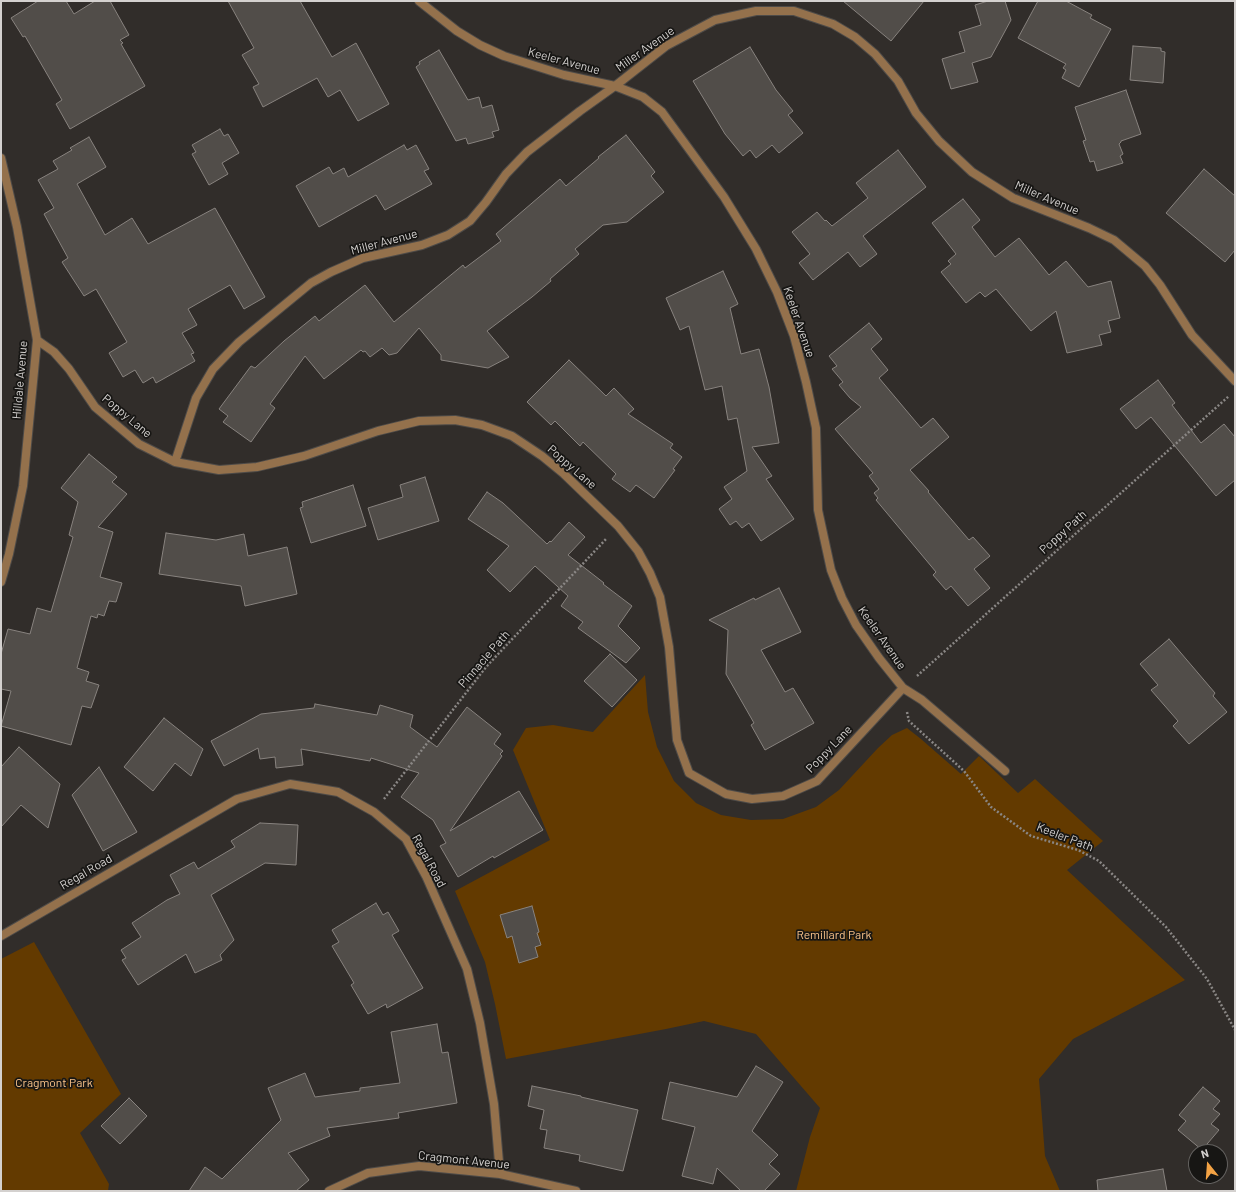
<!DOCTYPE html>
<html>
<head>
<meta charset="utf-8">
<style>
  body { margin:0 }
  #map { position:relative; width:1236px; height:1192px; overflow:hidden; background:#312d2a; font-family:Barlow,sans-serif }
  canvas { display:block }
  .frame { position:absolute; inset:0; border:2px solid #d4d1cf; pointer-events:none }
  .north { position:absolute; left:1188px; top:1144px; width:40px; height:40px; box-sizing:border-box; background:#171614; border:1px solid #63615f; border-radius:50%; rotate:343deg; font-size:11px; font-weight:700; line-height:16px; text-align:center; color:#d4d1cf }
  .north::after { content:''; display:block; margin:auto; width:14px; height:18px; background:#f4a344; clip-path:polygon(50% 0,100% 100%,50% 72%,0 100%) }
</style>
</head>
<body>
<div id="map">
<canvas width="1236" height="1192"></canvas>
<div class="frame"></div>
<div class="north">N</div>
</div>
<script>
const c = document.querySelector('canvas').getContext('2d');
c.lineJoin = 'round';
function fill(path, color) { c.fillStyle = color; c.fill(path, 'evenodd'); }
const shape = rows => new Path2D(rows.map(r => 'M' + r).join(''));
function trace(path, color, width, dash) { c.strokeStyle = color; c.lineWidth = width; c.lineCap = dash ? 'butt' : 'round'; c.setLineDash(dash || []); c.stroke(path); }
function write(font, color, halo, rows, align = 'center') {
  c.font = font + ' Barlow,sans-serif'; c.lineWidth = 3.5; c.setLineDash([]); c.textBaseline = 'middle'; c.strokeStyle = halo; c.fillStyle = color; for (const [text, x, y, turn = 0] of rows) {
    c.save(); c.translate(x, y); c.rotate((+turn || 0) * Math.PI / 180); c.textAlign = isNaN(turn) ? turn : align; if (halo) c.strokeText(text, 0, 0); c.fillText(text, 0, 0); c.restore();
  }
}
fill(shape([
  [645,675,648,712,657,747,674,781,696,803,721,815,751,820,783,819,816,807,839,790,878,748,892,735,907,728,921,739,961,774,979,756,1018,793,1035,779,1103,841,1067,870,1185,980,1073,1039,1039,1079,1045,1156,1060,1191,796,1191,810,1137,820,1108,756,1034,704,1021,666,1029,506,1059,495,1004,485,962,455,891,550,840,513,750,526,728,553,725,593,732],
  [34,942,121,1094,80,1133,109,1184,108,1191,1,1191,1,959]
]), '#633a00');
const building = shape([
  [38,1,66,1,74,14,95,1,110,1,129,35,120,40,123,43,121,44,145,86,70,129,56,104,62,100,25,36,23,37,11,18,38,1],
  [228,1,300,1,332,57,356,43,389,104,358,121,340,90,328,97,317,78,263,107,253,87,259,84,242,55,254,48,228,1],
  [843,1,924,1,891,41,843,1],
  [988,1,1005,1,1011,20,991,57,972,63,978,82,951,89,942,59,965,52,959,32,981,25,975,5,988,1],
  [1038,1,1066,1,1092,15,1090,18,1111,29,1079,87,1062,78,1066,70,1063,68,1066,64,1018,38,1038,1],
  [1133,46,1161,48,1161,51,1165,52,1163,83,1130,80,1133,46],
  [750,47,776,90,793,111,788,115,803,133,779,153,772,145,756,158,750,150,743,156,725,134,693,81,750,47],
  [439,50,468,100,479,97,482,108,492,105,499,130,492,132,494,137,468,144,466,138,456,141,416,67,420,64,419,62,439,50],
  [1126,90,1141,134,1121,141,1121,142,1119,144,1123,154,1120,156,1123,163,1097,171,1094,161,1090,162,1083,141,1086,140,1075,107,1126,90],
  [220,129,224,136,228,134,239,153,222,163,228,174,209,185,192,154,196,152,192,145,220,129],
  [626,135,655,172,651,176,664,192,627,222,603,225,575,249,579,254,550,279,551,281,532,297,487,331,509,357,488,368,441,360,441,355,419,328,397,353,389,355,382,348,370,357,365,351,363,352,361,350,324,379,305,356,270,404,275,408,251,442,223,422,228,416,219,409,251,366,255,368,284,341,315,316,319,321,365,285,394,322,463,265,465,268,501,241,496,234,560,179,566,186,599,158,598,157,626,135],
  [89,137,106,167,77,184,105,235,132,218,148,244,215,208,265,297,244,309,230,285,188,309,197,325,182,333,194,353,191,354,195,361,156,383,153,377,143,383,135,370,123,377,109,353,127,342,96,289,84,296,62,262,68,258,44,214,54,208,38,180,58,169,53,161,72,150,70,148,89,137],
  [404,145,407,150,416,145,429,169,424,171,432,184,385,210,376,195,319,227,296,186,329,167,333,174,344,168,348,177,404,145],
  [898,150,926,187,863,236,877,254,860,267,848,252,813,280,799,263,810,254,792,232,817,212,825,221,826,220,832,226,868,198,856,183,898,150],
  [1204,169,1235,196,1235,250,1225,262,1166,213,1204,169],
  [963,199,980,220,972,227,995,257,1019,238,1049,275,1066,261,1088,287,1111,281,1120,318,1108,321,1111,332,1099,335,1102,345,1067,353,1056,311,1031,331,996,289,985,297,980,292,966,303,941,272,951,264,948,261,956,254,932,223,963,199],
  [723,271,738,304,730,308,741,354,759,349,769,387,779,443,752,447,772,476,766,479,794,519,761,541,749,523,742,528,736,521,730,525,719,509,732,499,724,487,747,471,737,418,728,420,722,386,705,390,689,326,680,330,666,298,723,271],
  [869,323,882,339,871,349,888,370,879,378,921,428,933,418,949,437,910,470,929,491,928,492,969,540,973,537,990,556,974,569,990,588,968,606,951,586,946,590,933,575,936,572,876,500,878,498,874,493,879,489,869,476,873,473,835,429,861,407,850,398,839,385,843,382,832,369,837,366,829,356,869,323],
  [569,360,606,396,614,388,634,409,628,414,673,444,670,448,682,457,673,469,675,470,654,498,636,485,630,492,612,479,616,474,583,442,580,446,555,421,551,425,527,402,569,360],
  [1158,380,1175,403,1172,405,1201,443,1224,424,1235,437,1235,480,1216,496,1151,417,1136,429,1120,409,1158,380],
  [89,454,117,477,112,482,127,494,98,527,113,532,100,577,122,583,116,602,109,601,104,616,98,614,97,618,91,616,77,668,89,672,86,681,99,685,91,708,82,706,71,745,1,726,11,691,1,689,1,654,8,629,30,634,37,608,51,612,73,537,69,535,78,502,61,488,89,454],
  [425,477,439,521,378,540,368,508,403,497,400,485,425,477],
  [353,485,366,526,311,543,300,508,303,507,302,502,353,485],
  [487,492,503,503,547,544,550,541,551,542,569,522,585,537,568,555,604,583,603,584,632,606,618,626,640,648,626,663,578,628,583,622,561,606,568,596,535,566,510,592,487,570,509,546,468,519,487,492],
  [166,533,216,540,244,534,248,556,287,547,297,594,245,606,241,586,159,574,166,533],
  [779,588,801,632,761,650,785,692,793,688,814,723,765,750,751,725,754,723,726,674,728,630,709,620,754,598,755,600,779,588],
  [1169,639,1215,693,1213,696,1227,712,1189,744,1173,726,1178,721,1151,690,1158,685,1140,664,1169,639],
  [610,654,637,680,612,707,584,681,610,654],
  [315,704,377,715,380,705,413,715,410,727,437,747,467,707,501,734,494,744,503,751,500,754,502,756,450,831,519,791,543,830,494,858,493,856,458,877,440,846,446,843,433,820,401,797,419,773,371,758,370,761,301,749,303,765,276,768,275,757,260,759,258,748,224,766,211,741,261,714,314,708,315,704],
  [164,718,203,749,191,776,175,763,153,791,124,767,164,718],
  [19,747,60,784,48,828,21,805,1,827,1,767,19,747],
  [99,767,137,832,103,851,72,795,99,767],
  [260,823,298,825,296,865,265,863,211,895,234,940,220,955,222,960,195,973,186,954,138,985,122,960,126,958,121,950,141,937,132,923,167,900,180,894,170,875,194,862,198,869,235,847,231,841,260,823],
  [376,903,383,915,388,912,399,931,392,935,423,988,387,1008,386,1004,368,1014,351,985,354,983,332,946,339,942,332,930,376,903],
  [532,906,539,932,537,933,541,945,535,947,538,957,519,963,512,936,507,938,500,915,532,906],
  [437,1024,442,1053,448,1052,457,1103,398,1113,399,1118,327,1128,330,1136,288,1153,309,1180,296,1191,189,1191,205,1167,222,1179,281,1120,268,1088,305,1073,315,1097,360,1091,360,1088,400,1083,391,1032,437,1024],
  [756,1066,783,1082,752,1131,778,1155,769,1164,780,1174,764,1191,741,1191,717,1168,713,1184,682,1176,695,1127,662,1119,670,1082,737,1097,756,1066],
  [532,1086,581,1096,581,1097,638,1110,623,1171,579,1161,580,1155,544,1148,547,1130,540,1129,544,1110,528,1106,532,1086],
  [1203,1087,1220,1101,1213,1109,1220,1114,1211,1124,1219,1130,1202,1150,1178,1130,1186,1121,1179,1115,1203,1087],
  [129,1098,147,1116,120,1144,101,1126,129,1098],
  [1163,1169,1167,1191,1098,1191,1097,1180,1163,1169]
]);
fill(building, '#514d49');
trace(building, '#88837f', 1);
const street = shape([
  [419,1,457,31,480,45,504,56,564,75,615,86,643,97,662,112,724,197,756,249,777,292,794,336,806,382,816,428,818,510,831,570,842,598,856,625,879,658,903,688,922,700,1005,771],
  [1,158,17,227,37,340,23,486,9,554,1,582],
  [37,340,54,352,69,369,95,407,139,444,175,462,219,470,257,467,304,456,378,431,419,421,455,420,482,425,512,436,542,456,564,474,618,526,638,551,650,573,660,597,669,647,677,740,689,773,726,794,752,799,783,796,817,781,903,688],
  [175,462,196,398,213,369,239,342,311,283,331,272,363,258,422,245,448,235,470,221,486,202,506,174,527,152,580,111,615,86,666,46,715,20,756,11,794,11,833,24,855,37,875,54,898,81,916,113,939,141,972,172,1013,198,1089,228,1114,240,1145,266,1160,285,1192,335,1235,381],
  [1,936,237,799,290,784,338,792,374,812,406,839,426,876,467,969,480,1023,494,1104,500,1174],
  [329,1191,368,1173,419,1166,500,1174,576,1191]
]);
trace(street, '#4e4b48', 10);
trace(shape([
  [917,676,1229,396],
  [907,712,909,721,964,771,991,807,1031,836,1078,850,1099,861,1166,927,1207,979,1235,1030],
  [384,799,486,667,607,538]
]), '#8a8785', 2.5, [2, 2]);
trace(street, '#94714c', 8);
write('12px', '#d4d1cf', '#171614', [
  ["Miller Avenue",645,49,-35],
  ["Keeler Avenue",564,61,15],
  ["Miller Avenue",1047,198,23],
  ["Miller Avenue",384,242,-15],
  ["Keeler Avenue",799,322,71],
  ["Hilldale Avenue",20,380,-85],
  ["Poppy Lane",127,416,40],
  ["Poppy Lane",572,467,41],
  ["Poppy Path",1063,532,-42],
  ["Keeler Avenue",882,638,55],
  ["Pinnacle Path",484,659,-49],
  ["Poppy Lane",829,749,-46],
  ["Keeler Path",1065,837,21],
  ["Regal Road",429,861,62],
  ["Regal Road",86,872,-30],
  ["Cragmont Avenue",464,1160,6]
]);
write('12px', '#fbc48a', '#171614', [
  ["Remillard Park",834,935],
  ["Cragmont Park",54,1083]
]);
</script>
</body>
</html>
